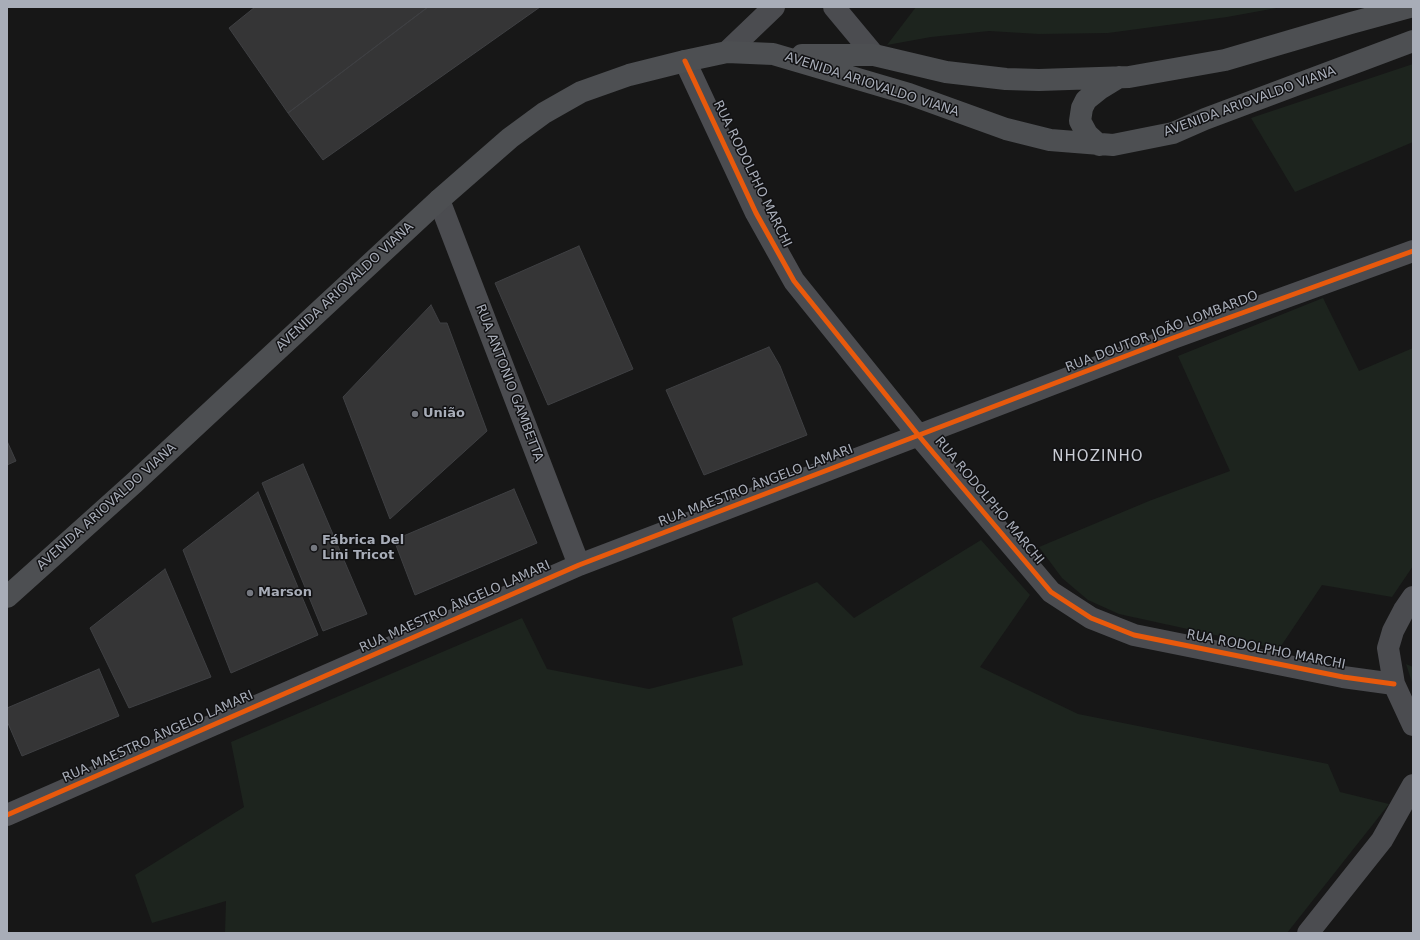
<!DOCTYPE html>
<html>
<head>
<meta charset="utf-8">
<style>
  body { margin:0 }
  #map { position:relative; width:1420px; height:940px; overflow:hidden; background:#171717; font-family:"DejaVu Sans",sans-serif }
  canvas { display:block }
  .frame { position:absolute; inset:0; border:8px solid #a8adb8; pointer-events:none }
</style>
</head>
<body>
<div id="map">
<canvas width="1420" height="940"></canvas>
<div class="frame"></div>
</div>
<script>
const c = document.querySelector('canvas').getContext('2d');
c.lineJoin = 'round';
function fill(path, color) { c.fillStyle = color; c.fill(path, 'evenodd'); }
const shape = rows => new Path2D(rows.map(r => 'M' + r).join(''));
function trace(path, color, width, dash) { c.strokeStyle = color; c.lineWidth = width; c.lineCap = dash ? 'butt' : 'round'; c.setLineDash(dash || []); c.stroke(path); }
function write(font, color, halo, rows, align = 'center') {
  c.font = font + ' "DejaVu Sans",sans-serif'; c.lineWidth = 3; c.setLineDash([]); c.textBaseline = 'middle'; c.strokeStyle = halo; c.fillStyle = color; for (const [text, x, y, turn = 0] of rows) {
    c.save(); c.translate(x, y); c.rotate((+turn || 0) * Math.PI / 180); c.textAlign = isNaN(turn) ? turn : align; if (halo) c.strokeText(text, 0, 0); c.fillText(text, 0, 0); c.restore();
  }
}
fill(shape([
  [916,7,1282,7,1227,17,1108,33,1039,34,989,31,931,37,887,45],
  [1413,64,1413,142,1295,192,1251,118],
  [1323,298,1359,371,1413,348,1413,566,1392,597,1322,585,1279,649,1119,614,1088,600,1062,578,1039,547,1149,501,1230,471,1178,356],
  [981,540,1030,595,980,667,1078,714,1328,764,1340,792,1389,804,1287,933,225,933,226,901,152,923,135,875,244,807,231,742,522,618,547,669,649,689,743,665,732,618,817,582,854,618],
  [1406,664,1413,667,1413,685]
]), '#1d241e');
const building = shape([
  [255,7,428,7,288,113,229,28,255,7],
  [428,7,540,7,323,160,288,113,428,7],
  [579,246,633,369,548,405,495,283,579,246],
  [431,305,440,323,447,323,487,431,390,519,343,397,431,305],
  [769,347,780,366,807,435,704,475,666,390,769,347],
  [7,441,16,461,7,465,7,441],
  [303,464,367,614,323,631,262,483,303,464],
  [514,489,537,543,415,595,394,540,514,489],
  [258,492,318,635,231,673,183,550,258,492],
  [165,569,211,677,129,708,90,628,165,569],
  [99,669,119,716,22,756,7,721,7,708,99,669]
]);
fill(building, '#353536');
trace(building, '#3f4043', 1);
trace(shape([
  [834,7,874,55],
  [727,52,774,7],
  [685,61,756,213,794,281,919,436,1051,592,1091,618,1134,635,1343,677,1394,684],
  [439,200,579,565],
  [1413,597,1404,610,1393,631,1388,648,1394,684,1413,725],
  [7,815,579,565,1173,338,1413,251],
  [1308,933,1382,840,1413,785]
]), '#4b4c50', 22);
trace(shape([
  [802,55,874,55,946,72,1006,79,1039,80,1129,77,1225,60,1351,23,1410,7],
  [1099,145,1087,134,1080,121,1082,108,1086,100,1101,88,1119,77],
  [7,597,134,483,439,200,510,138,544,113,581,92,629,75,685,61,727,52,773,54,909,94,1006,129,1050,140,1113,145,1173,133,1205,119,1413,41]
]), '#4d4f52', 22);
trace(shape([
  [685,61,756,213,794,281,919,436,1051,592,1091,618,1134,635,1343,677,1394,684],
  [7,815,579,565,1173,338,1413,251]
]), '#e8590c', 5);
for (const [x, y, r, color] of [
  [415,414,4,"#757880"],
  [314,548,4,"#757880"],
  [250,593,4,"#757880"]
]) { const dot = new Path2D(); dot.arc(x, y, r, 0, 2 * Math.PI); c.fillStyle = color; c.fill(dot); trace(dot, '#111113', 1.5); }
write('13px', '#a8adb8', '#111113', [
  ["AVENIDA ARIOVALDO VIANA",872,85,18],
  ["AVENIDA ARIOVALDO VIANA",1250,102,-20],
  ["RUA RODOLPHO MARCHI",752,174,64],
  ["AVENIDA ARIOVALDO VIANA",345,287,-43],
  ["RUA DOUTOR JOÃO LOMBARDO",1162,332,-21],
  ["RUA ANTONIO GAMBETTA",509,383,69],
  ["RUA MAESTRO ÂNGELO LAMARI",756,486,-21],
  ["RUA RODOLPHO MARCHI",989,501,50],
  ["AVENIDA ARIOVALDO VIANA",107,507,-42],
  ["RUA MAESTRO ÂNGELO LAMARI",455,607,-24],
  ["RUA RODOLPHO MARCHI",1266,650,11],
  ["RUA MAESTRO ÂNGELO LAMARI",158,737,-24]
]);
write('bold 13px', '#a8adb8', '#111113', [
  ["União",423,414],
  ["Fábrica Del",322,541],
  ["Lini Tricot",322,556],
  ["Marson",258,593]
], 'left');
c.letterSpacing = '1px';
write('15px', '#c9ccd4', '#111113', [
  ["NHOZINHO",1098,457]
]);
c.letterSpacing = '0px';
</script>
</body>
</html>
